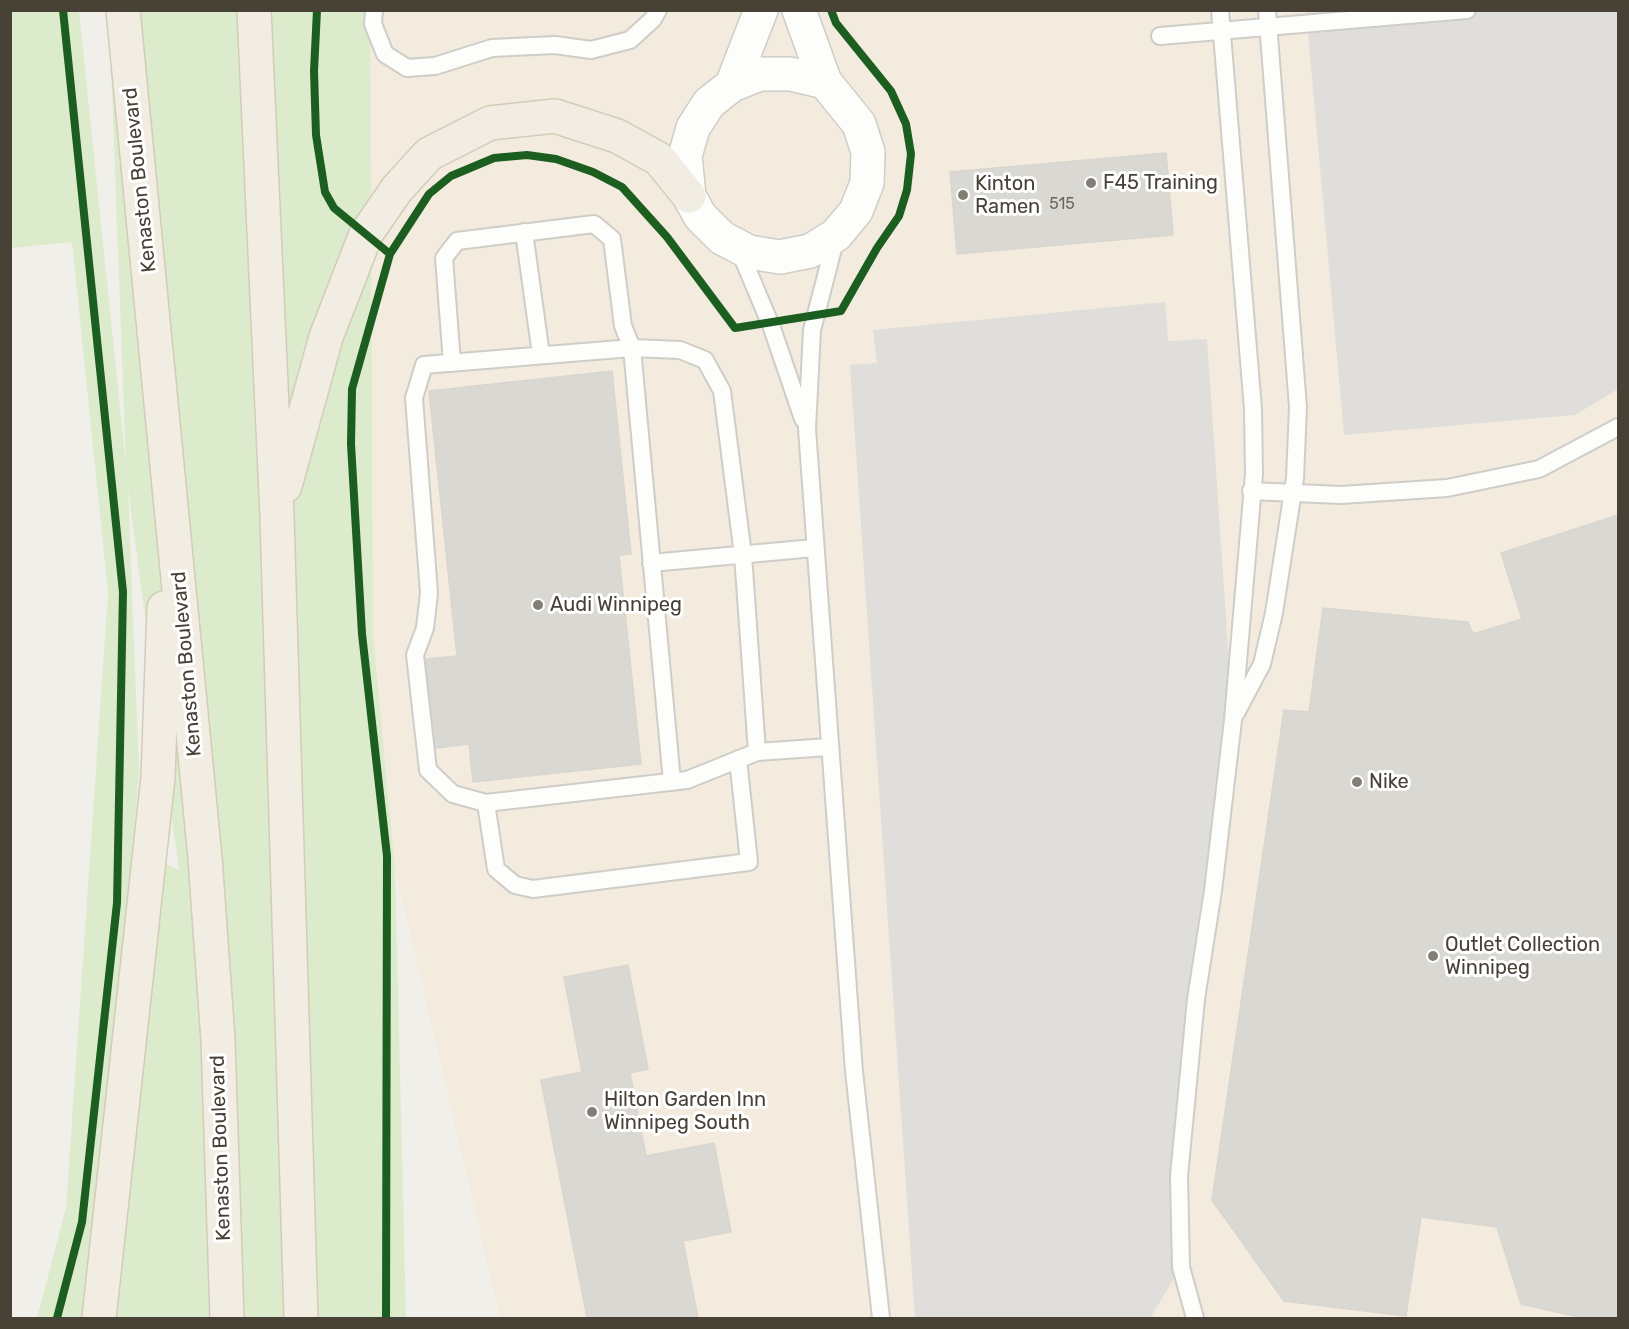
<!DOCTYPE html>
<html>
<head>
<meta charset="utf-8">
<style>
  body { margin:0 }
  #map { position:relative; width:1629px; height:1329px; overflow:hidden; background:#f0efea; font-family:Rubik,sans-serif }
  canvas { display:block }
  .frame { position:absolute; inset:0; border:12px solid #474136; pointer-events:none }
</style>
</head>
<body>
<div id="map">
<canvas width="1629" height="1329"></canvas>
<div class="frame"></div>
</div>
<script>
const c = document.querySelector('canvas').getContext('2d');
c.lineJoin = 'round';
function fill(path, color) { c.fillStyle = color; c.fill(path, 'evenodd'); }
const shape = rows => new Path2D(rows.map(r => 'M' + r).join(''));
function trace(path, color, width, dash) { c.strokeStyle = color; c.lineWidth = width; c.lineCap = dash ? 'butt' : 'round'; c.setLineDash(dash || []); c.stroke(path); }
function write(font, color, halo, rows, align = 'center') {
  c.font = font + ' Rubik,sans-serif'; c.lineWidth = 6; c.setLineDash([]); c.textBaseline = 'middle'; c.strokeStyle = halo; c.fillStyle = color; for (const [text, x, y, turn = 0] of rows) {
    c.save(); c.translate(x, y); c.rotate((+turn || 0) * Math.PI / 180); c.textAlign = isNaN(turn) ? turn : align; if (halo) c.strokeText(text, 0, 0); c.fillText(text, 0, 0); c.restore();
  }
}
fill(shape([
  [370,11,1618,11,1618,1318,500,1318,395,869,373,635]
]), '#f3ebdd');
fill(shape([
  [10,11,79,11,126,466,109,11,370,11,373,635,395,869,406,1318,103,1318,166,864,179,870,128,489,139,771,95,1318,37,1318,66,1208,108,593,72,242,11,248]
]), '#dcebcb');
fill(shape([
  [1306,11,1618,11,1618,389,1575,415,1344,435],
  [1165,302,1168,341,1207,339,1233,720,1196,999,1181,1267,1150,1318,915,1318,850,365,877,363,873,330]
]), '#e0deda');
const building = shape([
  [1166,153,1173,235,957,254,950,172,1166,153],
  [612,371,631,554,619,555,641,764,473,782,469,744,435,748,426,659,457,656,429,391,612,371],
  [1618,515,1618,1318,1583,1318,1521,1304,1497,1227,1421,1217,1406,1316,1284,1301,1212,1200,1284,710,1309,712,1323,608,1468,622,1473,634,1522,619,1501,553,1618,515],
  [628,965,648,1069,630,1073,646,1156,714,1143,731,1232,683,1241,698,1318,587,1318,541,1080,582,1072,564,977,628,965]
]);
fill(building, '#dad8d3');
trace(building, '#d9d6d0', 1.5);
const service = shape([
  [374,10,373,24,385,54,407,68,435,66,492,48,555,45,591,50,630,40,653,19,658,10],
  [1160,36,1467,10],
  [524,232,541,355],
  [836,237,812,330,807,429,854,1071,881,1318],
  [738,247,772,328,803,419],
  [452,363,444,258,457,241,594,224,612,239,623,326,632,348,680,350,705,360,722,391,743,555,757,752],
  [1251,491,1341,495,1447,488,1539,469,1618,427],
  [651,563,814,548],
  [1236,713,1262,664,1274,613,1295,478,1298,407,1267,10],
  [738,759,749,862,533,889,515,885,496,869,486,803,687,780,757,752,828,747],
  [486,803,453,794,428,770,415,655,425,628,429,593,414,398,424,365,632,348,672,782],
  [1195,1318,1181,1267,1179,1176,1196,999,1213,891,1233,720,1254,474,1253,409,1220,10]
]);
const minor = shape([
  [799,10,825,82],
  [760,74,790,74,825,82,859,124,868,152,867,183,856,211,836,235,810,251,780,257,749,252,722,238,700,216,689,196,685,156,693,128,709,103,732,85,760,74],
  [732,85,761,10]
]);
const primary = shape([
  [123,10,205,858,218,1040,227,1318],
  [254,10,277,517,301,1318],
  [285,486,326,337,366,234,397,189,429,154,490,123,555,116,617,136,659,159,689,196],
  [99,1318,158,777,164,608]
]);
trace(service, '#cecdc8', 20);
trace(minor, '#cecdc8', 36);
trace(primary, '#d2ccb8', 36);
trace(service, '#fdfdfc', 16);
trace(minor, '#fdfdfc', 33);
trace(primary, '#f1ede3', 33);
trace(shape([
  [317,10,314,71,316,135,325,192,334,208,390,254,352,389,351,444,362,634,387,856,386,1318],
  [390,254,429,194,451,176,494,158,527,155,556,159,593,172,622,187,667,237,735,328,841,311,877,248,899,216,907,190,911,154,906,124,891,91,836,23,831,10],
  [57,1318,82,1222,117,903,123,592,63,10]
]), '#1b5e20', 8);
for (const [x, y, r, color] of [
  [1091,183,6,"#827e75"],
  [963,195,6,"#827e75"],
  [538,605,6,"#827e75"],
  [1357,782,6,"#827e75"],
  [1433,956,6,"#827e75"],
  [592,1112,6,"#827e75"]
]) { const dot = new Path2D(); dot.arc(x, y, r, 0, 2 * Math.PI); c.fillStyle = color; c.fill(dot); trace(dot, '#fff', 2); }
write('16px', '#6c685e', null, [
  ["515",1062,204]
]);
write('20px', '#474136', '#fff', [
  ["Kenaston Boulevard",140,180,-96],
  ["Kenaston Boulevard",187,664,-95],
  ["Kenaston Boulevard",221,1148,-92]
]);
write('20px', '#474136', '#fff', [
  ["F45 Training",1103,183],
  ["Kinton",975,184],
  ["Ramen",975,207],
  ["Audi Winnipeg",550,605],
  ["Nike",1369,782],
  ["Outlet Collection",1445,945],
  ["Winnipeg",1445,968],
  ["Hilton Garden Inn",604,1100],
  ["Winnipeg South",604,1123]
], 'left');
</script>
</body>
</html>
